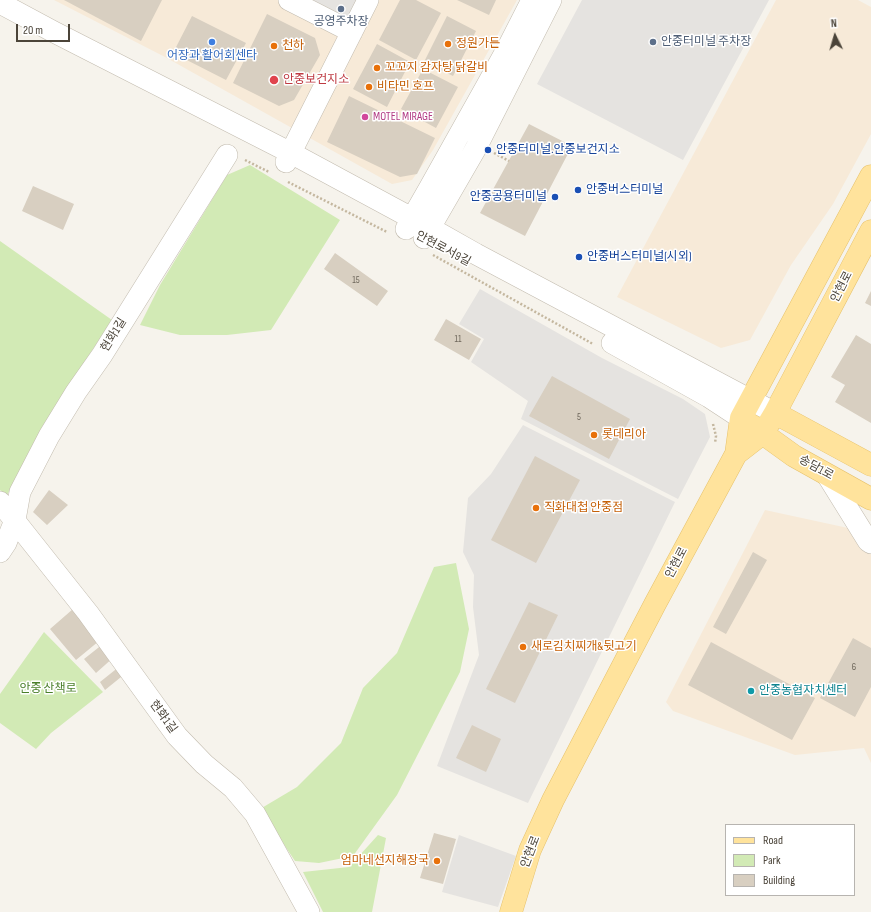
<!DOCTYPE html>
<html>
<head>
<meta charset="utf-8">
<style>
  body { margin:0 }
  #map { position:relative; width:871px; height:912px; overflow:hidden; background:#f6f3ec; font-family:"Sofia Sans Condensed",sans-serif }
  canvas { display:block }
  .legend { position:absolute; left:725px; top:824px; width:130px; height:72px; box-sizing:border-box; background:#fff; border:1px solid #b7b4b0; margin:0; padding:5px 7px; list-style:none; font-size:12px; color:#4b4439 }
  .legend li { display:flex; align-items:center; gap:8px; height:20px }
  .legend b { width:20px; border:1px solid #b7b4b0 }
  .north { position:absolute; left:815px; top:16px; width:40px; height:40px; -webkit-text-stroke:3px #fff; paint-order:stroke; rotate:355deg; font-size:11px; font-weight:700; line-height:16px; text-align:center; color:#4b4439 }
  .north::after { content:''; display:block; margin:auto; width:14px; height:18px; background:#4b4439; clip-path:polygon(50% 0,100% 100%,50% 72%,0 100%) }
  .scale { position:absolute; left:16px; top:24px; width:54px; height:18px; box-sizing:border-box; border:2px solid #4b4439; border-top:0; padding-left:5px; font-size:12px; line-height:14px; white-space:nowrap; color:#4b4439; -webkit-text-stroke:3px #fff; paint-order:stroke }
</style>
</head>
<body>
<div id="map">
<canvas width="871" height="912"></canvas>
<ul class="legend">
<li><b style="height:5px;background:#ffe39c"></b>Road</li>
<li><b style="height:11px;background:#d2eab5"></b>Park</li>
<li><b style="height:11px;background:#d8cfc1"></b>Building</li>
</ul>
<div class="north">N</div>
<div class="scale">20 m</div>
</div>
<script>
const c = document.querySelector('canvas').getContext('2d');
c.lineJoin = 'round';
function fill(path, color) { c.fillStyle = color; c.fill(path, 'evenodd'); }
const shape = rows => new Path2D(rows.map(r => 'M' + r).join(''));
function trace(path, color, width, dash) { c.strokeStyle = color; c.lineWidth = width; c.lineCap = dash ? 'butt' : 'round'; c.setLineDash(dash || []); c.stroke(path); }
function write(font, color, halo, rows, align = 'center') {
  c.font = font + ' "Sofia Sans Condensed","Noto Sans KR",sans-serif'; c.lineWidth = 3; c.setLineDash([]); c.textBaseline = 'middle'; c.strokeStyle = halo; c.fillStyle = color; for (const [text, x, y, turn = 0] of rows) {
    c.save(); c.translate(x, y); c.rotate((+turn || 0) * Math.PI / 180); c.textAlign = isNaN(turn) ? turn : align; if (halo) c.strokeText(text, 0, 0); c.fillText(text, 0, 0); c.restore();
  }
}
fill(shape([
  [54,0,517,0,433,150,412,180,392,184,165,57],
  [776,0,858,0,871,7,871,134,833,204,791,265,750,340,721,348,617,297],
  [765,510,848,528,871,538,871,763,864,748,795,755,673,711,666,702]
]), '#f7ead8');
fill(shape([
  [250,165,340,220,271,330,227,335,180,335,140,325,160,285,227,175],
  [0,241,112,320,52,412,6,497,0,490],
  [456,563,469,629,460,672,397,795,353,856,319,863,295,861,260,809,297,787,341,743,363,688,397,653,434,567],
  [44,632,103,692,51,733,36,749,0,723,0,694],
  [378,835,386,838,372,912,323,912,303,872,349,867]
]), '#d2eab5');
fill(shape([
  [312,0,357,0,348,18],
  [582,0,769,0,683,160,537,84],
  [480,289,602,358,683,399,705,414,710,437,678,499,521,419,528,401,471,362,484,339,459,324],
  [523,425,675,502,528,803,437,766,479,655,473,607,474,575,463,552,468,498,491,474],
  [459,835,516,856,498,907,442,892]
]), '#e5e3e0');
fill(shape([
  [64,0,162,0,141,41],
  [400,0,416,0,441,13,416,60,379,40],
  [457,0,496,0,489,15],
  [267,14,315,38,320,55,294,100,279,106,233,83],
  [192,16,246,43,226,80,173,53],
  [447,16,476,31,453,76,424,62],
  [377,44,410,62,387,107,353,89],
  [423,69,458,87,436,128,401,109],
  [349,96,435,138,417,174,400,177,327,142],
  [529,124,572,146,525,236,480,213],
  [33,186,74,204,63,230,22,211],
  [335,253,388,291,377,306,324,269],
  [871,291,871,306,865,303],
  [446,319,481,339,469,360,434,340],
  [856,335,871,344,871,423,835,402,845,385,831,377],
  [552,376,630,419,609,459,529,416],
  [535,456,580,480,536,563,491,540],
  [49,490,68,505,47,525,33,512],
  [753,552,767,560,726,634,713,627],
  [529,602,558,615,515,703,486,689],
  [73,609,99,641,76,660,50,629],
  [853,638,871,648,871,687,855,717,820,698],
  [711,642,815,698,792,740,688,685],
  [103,644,114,657,96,673,84,659],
  [120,666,126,673,105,690,100,682],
  [472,725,501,739,486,772,456,758],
  [434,833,456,839,443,884,420,878]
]), '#d8cfc1');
const minor = shape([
  [289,0,352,32],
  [0,3,54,32,291,153,430,228,476,254,775,413],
  [286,162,368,0],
  [406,229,430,187,487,85,507,49,532,0],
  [424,238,476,148,551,0],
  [612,343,709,397,741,418],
  [827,475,868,541,871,543],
  [0,502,88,613,177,736,204,764,233,788,255,814,309,912],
  [0,552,6,543,15,520,20,492,49,436,76,392,102,355,227,155]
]);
const major = shape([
  [775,413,871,465],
  [751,425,794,456,871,499],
  [736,454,741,418,871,176],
  [511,912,530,850,553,800,655,604,736,454,763,433,775,413,871,231]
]);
trace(minor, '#c2bbae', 22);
trace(major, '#e6c16a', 23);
trace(shape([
  [494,153,509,161],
  [245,160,269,172],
  [288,182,387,232],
  [433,255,593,344],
  [713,424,716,436,715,443]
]), '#c4b79f', 2.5, [2, 2]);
trace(minor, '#fff', 21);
trace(major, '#ffe39c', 22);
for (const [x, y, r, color] of [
  [341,9,4,"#5c6f8a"],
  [212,42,4,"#3f7fe0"],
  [653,42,4,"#5c6f8a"],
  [448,44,4,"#e8710a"],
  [274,46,4,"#e8710a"],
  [377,68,4,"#e8710a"],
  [274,80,5,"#e0444e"],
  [369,87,4,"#e8710a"],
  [365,117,4,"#d1479c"],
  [488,150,4,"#1a4fb4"],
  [578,190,4,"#1a4fb4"],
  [555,197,4,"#1a4fb4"],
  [579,257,4,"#1a4fb4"],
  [594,435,4,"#e8710a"],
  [536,508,4,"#e8710a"],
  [523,647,4,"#e8710a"],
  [751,691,4,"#0f9aa8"],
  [437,861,4,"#e8710a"]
]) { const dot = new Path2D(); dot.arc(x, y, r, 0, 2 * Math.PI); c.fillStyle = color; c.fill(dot); trace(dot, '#fff', 1.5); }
write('10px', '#6e675b', null, [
  ["15",356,280],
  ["11",458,339],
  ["5",579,417],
  ["6",854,667]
]);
write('12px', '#4e5e75', '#fff', [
  ["공영주차장",341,22],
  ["안중터미널 주차장",661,42,"left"]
]);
write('12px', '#c56008', '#fff', [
  ["정원가든",456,44],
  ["천하",282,46],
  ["꼬꼬지 감자탕 닭갈비",385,68],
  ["비타민 호프",377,87],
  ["롯데리아",602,435],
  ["직화대첩 안중점",544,508],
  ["새로김치찌개&뒷고기",531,647],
  ["엄마네선지해장국",429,861,"right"]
], 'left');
write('12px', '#366cbe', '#fff', [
  ["어장과 활어회센타",212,56]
]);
write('12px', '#be3a42', '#fff', [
  ["안중보건지소",283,80]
], 'left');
write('12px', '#b23c85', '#fff', [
  ["MOTEL MIRAGE",373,117]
], 'left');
write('12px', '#164399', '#fff', [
  ["안중터미널.안중보건지소",496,150],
  ["안중버스터미널",586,190],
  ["안중공용터미널",547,197,"right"],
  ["안중버스터미널(시외)",587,257]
], 'left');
write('12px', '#4b4439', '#fff', [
  ["안현로서9길",443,249,28],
  ["안현로",842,287,-63],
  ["현화1길",114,335,-58],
  ["송담1로",816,468,29],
  ["안현로",677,563,-62],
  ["현화1길",163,717,54],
  ["안현로",531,852,-69]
]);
write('12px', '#4a7f2a', '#fff', [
  ["안중 산책로",48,689]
]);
write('12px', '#0d838f', '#fff', [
  ["안중농협자치센터",759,691]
], 'left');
</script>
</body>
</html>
